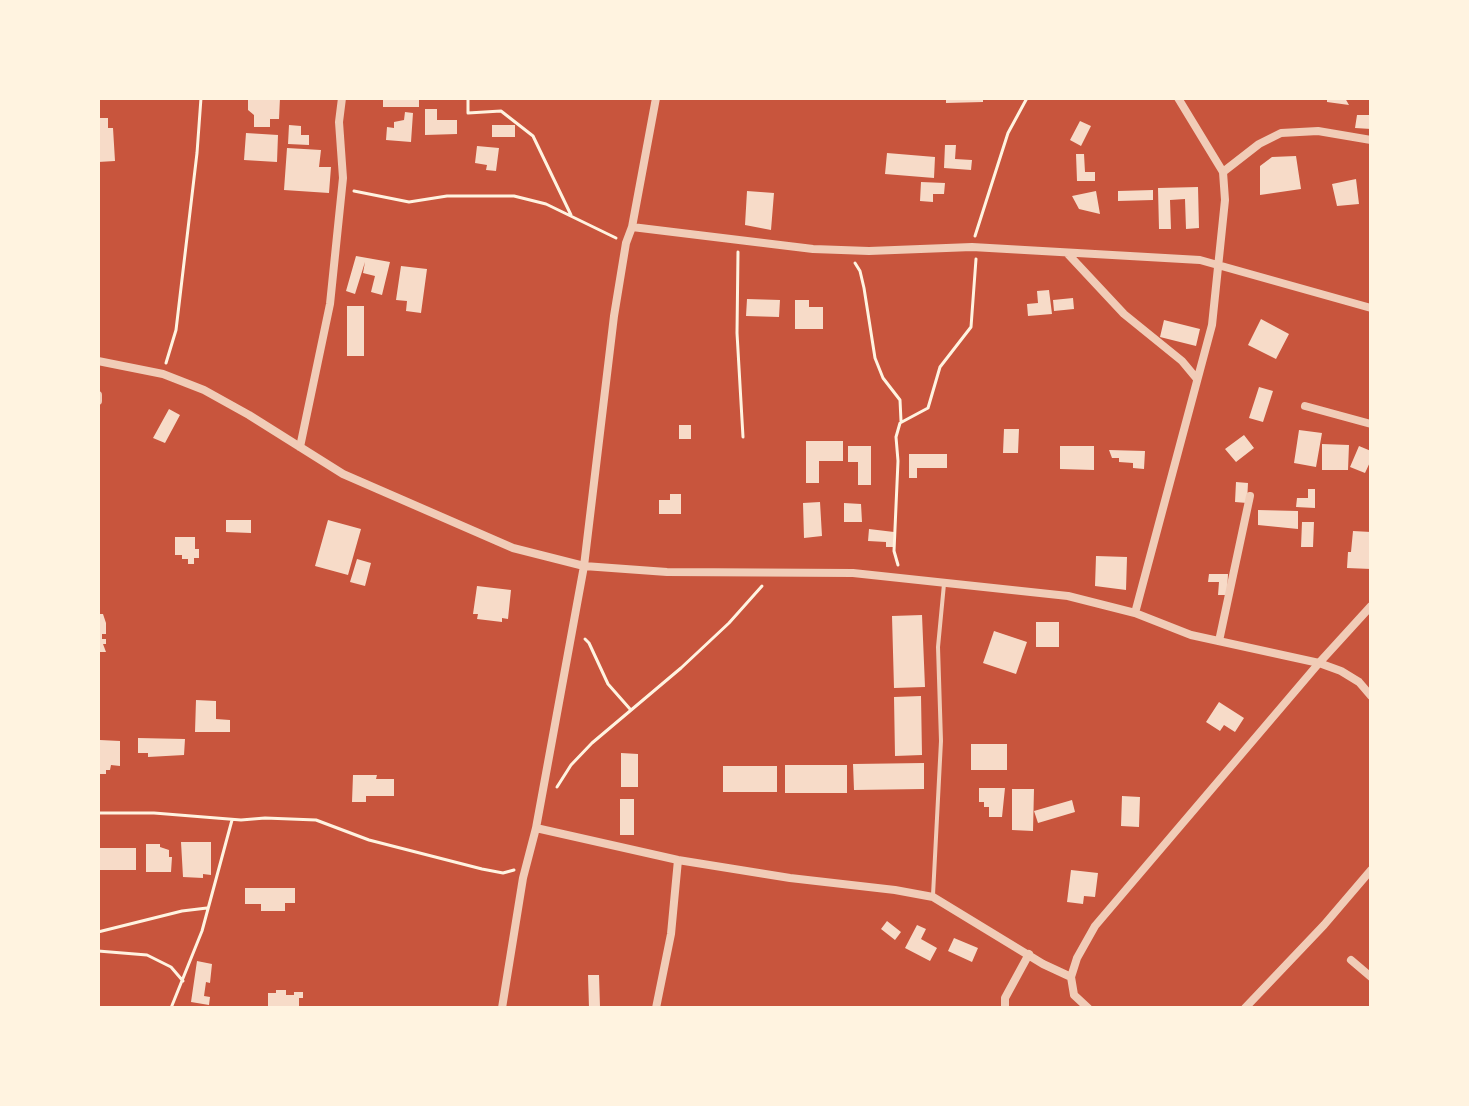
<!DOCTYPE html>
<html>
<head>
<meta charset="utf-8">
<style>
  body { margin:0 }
  #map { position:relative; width:1469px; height:1106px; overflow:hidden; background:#c8553d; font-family:"Golos Text",sans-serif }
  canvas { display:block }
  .frame { position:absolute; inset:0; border:100px solid #fff3e0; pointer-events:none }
</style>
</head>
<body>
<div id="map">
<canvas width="1469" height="1106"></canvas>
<div class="frame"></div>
</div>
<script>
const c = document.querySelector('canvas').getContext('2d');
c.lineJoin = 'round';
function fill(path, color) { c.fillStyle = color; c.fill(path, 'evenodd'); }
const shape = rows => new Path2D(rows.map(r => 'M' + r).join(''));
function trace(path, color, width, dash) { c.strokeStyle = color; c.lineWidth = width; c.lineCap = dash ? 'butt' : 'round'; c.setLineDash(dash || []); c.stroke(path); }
fill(shape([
  [248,98,280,98,279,119,270,119,270,127,254,127,254,115,248,110],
  [383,98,419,98,419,107,383,107],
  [946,98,983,98,983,102,946,103],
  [1327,98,1345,98,1349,105,1327,102],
  [425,109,437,109,437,120,457,120,457,134,425,135],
  [405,112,413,113,411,142,386,140,387,127,394,128,394,122,404,120],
  [1357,115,1371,115,1371,129,1355,128],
  [98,118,108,118,108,128,113,128,115,161,98,162],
  [1080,121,1091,126,1081,146,1070,140],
  [289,125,301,126,301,135,309,135,309,145,288,144],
  [492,125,515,125,515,137,492,137],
  [246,133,278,135,277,162,244,160],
  [945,145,956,145,955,159,972,160,971,170,944,168],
  [477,146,499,148,496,171,486,170,487,165,475,163],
  [287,148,321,150,319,167,331,167,329,193,284,190],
  [887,153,935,157,934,178,885,174],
  [1076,154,1084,154,1085,172,1095,172,1095,181,1077,181],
  [1296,156,1301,189,1260,195,1260,166,1272,157],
  [1356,179,1359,204,1337,206,1332,184],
  [921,182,945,183,944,194,933,194,933,202,920,201],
  [1198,187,1199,228,1186,229,1185,199,1170,200,1171,229,1159,229,1158,188],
  [1153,190,1153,200,1118,201,1118,191],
  [747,191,774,193,771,230,745,225],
  [1096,191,1100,214,1079,209,1072,196],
  [356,256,390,262,382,295,371,292,375,276,363,273,365,262,355,294,346,291],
  [401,266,427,269,421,313,406,311,407,301,396,300],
  [1049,290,1052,314,1028,316,1027,304,1038,303,1037,291],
  [1073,298,1074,309,1054,311,1053,300],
  [747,299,780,300,779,317,746,316],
  [795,300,809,300,809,307,823,307,823,329,795,329],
  [347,306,364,306,364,356,347,356],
  [1261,319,1289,334,1276,359,1248,345],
  [1164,320,1200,329,1196,346,1160,337],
  [1259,387,1273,391,1263,422,1249,418],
  [169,409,180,415,165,443,153,438],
  [679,425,691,425,691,439,679,439],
  [1004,429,1019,429,1018,453,1003,453],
  [1299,430,1322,433,1316,467,1294,463],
  [1244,435,1254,448,1236,462,1225,449],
  [806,441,843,441,843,461,819,461,819,483,806,483],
  [1322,444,1349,445,1348,470,1322,470],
  [848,446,871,446,871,485,858,485,858,462,848,462],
  [1060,446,1094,446,1094,470,1060,469],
  [1359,446,1371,451,1371,460,1365,473,1350,467],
  [1109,450,1145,451,1144,469,1133,468,1133,463,1119,462,1119,458,1112,458],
  [909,454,947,454,947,468,917,468,917,478,909,478],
  [1236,482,1248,483,1247,503,1235,502],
  [1308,489,1315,489,1315,508,1296,507,1297,498,1308,498],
  [670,494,681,494,681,514,659,514,659,500,670,500],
  [820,502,822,536,804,538,803,503],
  [844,503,861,504,862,522,844,522],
  [1258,510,1298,511,1298,529,1258,525],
  [226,520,251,520,251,533,226,532],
  [328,520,361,529,348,575,315,566],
  [1302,522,1314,522,1313,547,1301,547],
  [869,529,894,532,893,547,886,547,886,542,868,541],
  [1353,531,1371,532,1371,569,1347,568,1348,552,1351,552],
  [175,537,195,537,195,549,199,549,199,558,194,558,194,564,188,564,188,559,182,559,182,555,175,555],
  [1096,556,1127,557,1126,590,1095,586],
  [357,559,371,563,365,586,350,582],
  [1209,574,1228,574,1227,595,1218,595,1219,582,1208,582],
  [477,586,511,590,508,619,502,618,502,622,477,619,478,614,473,614],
  [98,614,103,614,106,623,106,634,102,634,102,639,106,639,106,644,103,644,106,652,98,652],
  [922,615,925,687,894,688,892,616],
  [1036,622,1059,622,1059,647,1036,647],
  [994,631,1027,642,1016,674,983,663],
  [921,696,922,755,895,756,894,697],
  [196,700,216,701,216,719,230,720,230,732,195,732],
  [1219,702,1244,718,1235,732,1224,725,1220,731,1206,722],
  [138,738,185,739,184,755,148,757,148,753,138,753],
  [100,740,120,741,120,766,111,765,110,770,106,770,106,774,98,774],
  [971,744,1007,744,1007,770,971,770],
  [621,753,638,754,638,787,621,787],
  [924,763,924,789,854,790,853,764],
  [785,765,847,765,847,793,785,793],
  [723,766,777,766,777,792,723,792],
  [353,775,377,775,376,779,394,779,394,796,366,796,366,802,352,802],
  [979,788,1005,788,1002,817,989,817,989,807,984,807,984,802,979,802],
  [1012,789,1034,789,1033,831,1012,830],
  [1122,796,1140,797,1139,827,1121,826],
  [620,799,634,799,634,835,620,835],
  [1072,800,1075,812,1038,823,1034,811],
  [181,842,211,842,211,875,203,874,203,878,183,877],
  [146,844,160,844,160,847,169,850,169,857,172,857,171,872,146,872],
  [100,848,136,848,136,870,100,870],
  [1071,870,1098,873,1095,897,1084,896,1083,904,1067,902],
  [245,888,295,888,295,903,285,903,285,911,261,911,261,904,245,904],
  [887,921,901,932,895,940,881,929],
  [917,925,926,929,921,939,937,948,930,961,905,948],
  [954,938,978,948,972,962,948,951],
  [197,961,212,964,210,983,206,982,204,996,210,997,209,1005,191,1002],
  [588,975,599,975,600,1007,589,1008],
  [276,990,286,990,286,995,294,995,294,992,303,992,303,998,299,998,299,1008,268,1008,268,993,276,993]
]), '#f7dbc8');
trace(shape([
  [468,98,468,113,501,111,533,136,571,215],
  [354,191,409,202,447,196,514,196,546,204,616,238],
  [975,236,1008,133,1027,98],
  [738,252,737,333,743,437],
  [855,263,860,271,864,288,875,358,883,378,900,400,901,421],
  [166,363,176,330,197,153,201,98],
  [898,565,894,551,898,461,896,437,900,423,928,408,940,367,971,327,976,259],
  [585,639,589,643,608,684,630,709],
  [557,787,571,765,592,743,681,668,729,623,762,586],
  [98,813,154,813,241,820,265,818,316,820,369,840,482,869,503,873,514,870],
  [98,932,182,911,207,908],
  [98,951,147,955,171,967,183,981],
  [171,1008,202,931,232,820]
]), '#fff3e0', 3);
trace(shape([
  [933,895,941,741,938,647,944,584]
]), '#f1ccb7', 4);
trace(shape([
  [1223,172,1259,144,1281,133,1318,131,1371,140],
  [632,227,813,249,869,251,972,247,1200,260,1371,308],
  [1067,253,1124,314,1182,361,1197,379],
  [98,361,163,374,204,390,249,415,343,474,513,548,584,566,667,572,853,573,1068,596,1135,613,1191,635,1319,663,1341,671,1359,682,1371,696],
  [98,395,98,401],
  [1305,406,1371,424],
  [300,447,330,304,343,178,339,122,342,98],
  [1135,613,1212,325,1225,200,1223,172,1178,98],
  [1219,641,1250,496],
  [536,828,678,860,790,878,895,890,933,897,1043,964,1071,977],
  [1351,960,1371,977],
  [502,1008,523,878,536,828,584,566,614,316,626,243,632,227,656,98],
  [656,1008,671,934,678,860],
  [1005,1008,1005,998,1029,954],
  [1088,1008,1074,995,1071,977,1077,958,1095,926,1319,663,1371,606],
  [1245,1008,1324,925,1371,870]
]), '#f1ccb7', 8);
</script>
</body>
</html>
